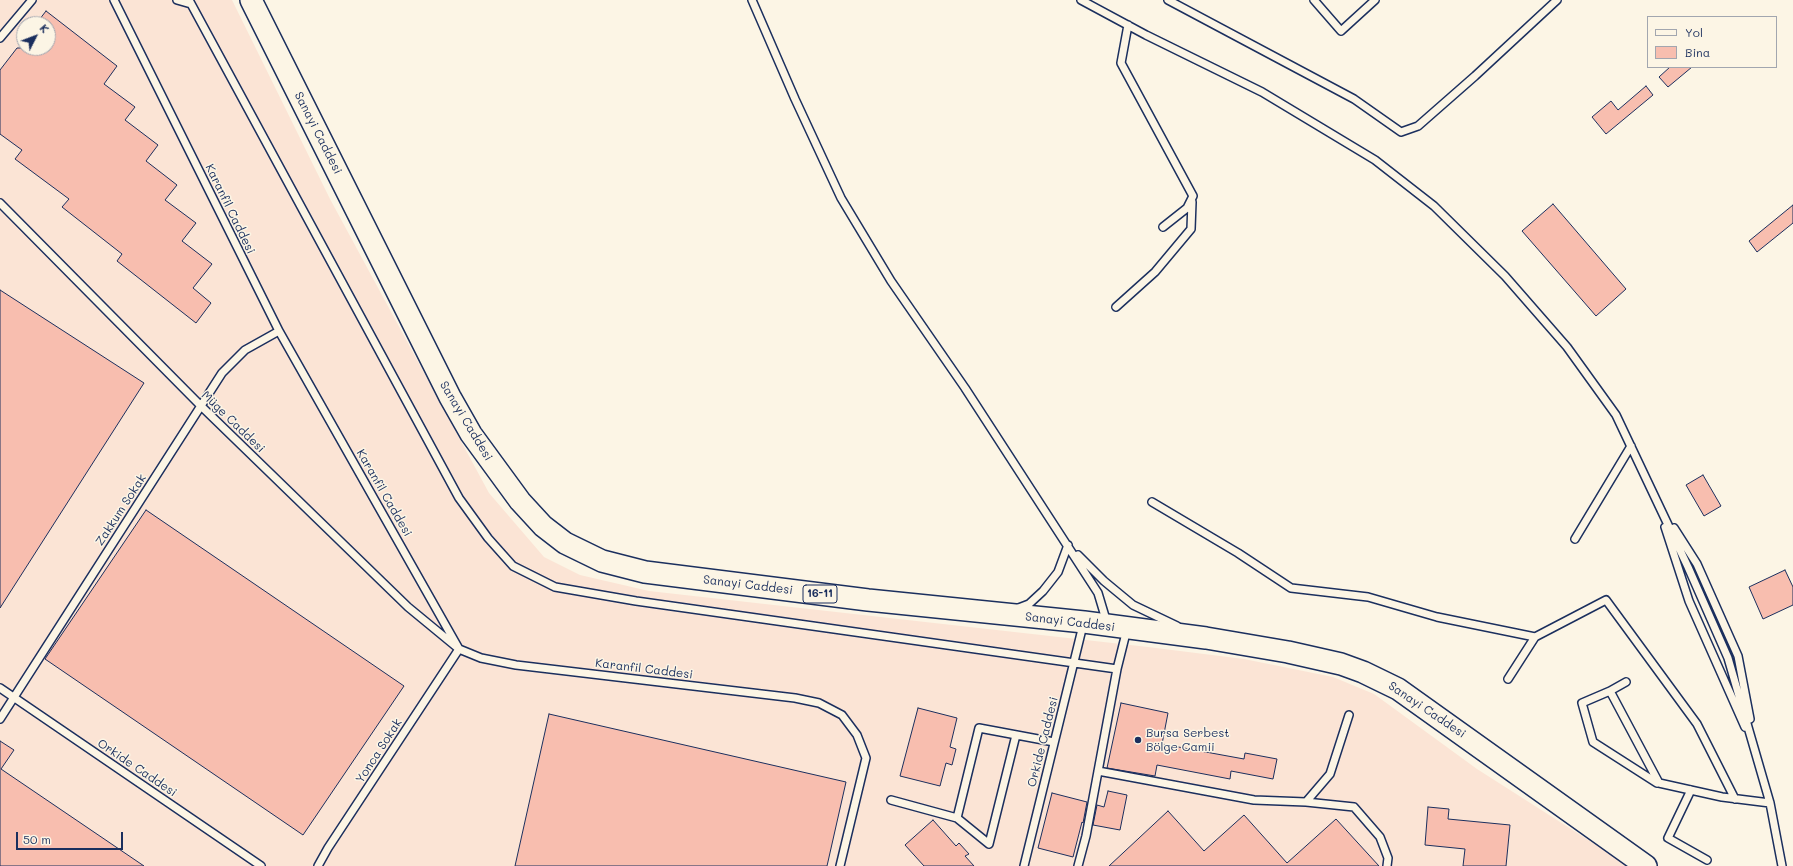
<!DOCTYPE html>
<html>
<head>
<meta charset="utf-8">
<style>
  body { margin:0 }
  #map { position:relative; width:1793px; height:866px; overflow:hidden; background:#fcf5e5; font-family:Mali,sans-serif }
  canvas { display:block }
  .legend { position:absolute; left:1647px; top:16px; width:130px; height:52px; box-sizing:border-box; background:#fcf5e5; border:1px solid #a2a6af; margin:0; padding:5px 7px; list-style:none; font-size:12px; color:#1b2f5e }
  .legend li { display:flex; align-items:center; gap:8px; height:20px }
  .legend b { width:20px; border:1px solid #a2a6af }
  .north { position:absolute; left:16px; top:16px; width:40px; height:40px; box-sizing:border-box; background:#fcf5e5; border:1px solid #a2a6af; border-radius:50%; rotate:48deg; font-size:11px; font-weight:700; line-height:16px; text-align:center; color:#1b2f5e }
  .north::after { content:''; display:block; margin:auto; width:14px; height:18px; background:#1b2f5e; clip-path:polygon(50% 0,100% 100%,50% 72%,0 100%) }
  .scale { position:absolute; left:16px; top:832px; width:107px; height:18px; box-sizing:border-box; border:2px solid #1b2f5e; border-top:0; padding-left:5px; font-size:12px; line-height:14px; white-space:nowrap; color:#1b2f5e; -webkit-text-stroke:3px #fcf5e5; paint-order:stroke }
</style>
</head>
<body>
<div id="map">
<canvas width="1793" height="866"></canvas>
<ul class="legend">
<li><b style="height:5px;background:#fcf5e5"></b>Yol</li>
<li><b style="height:11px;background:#f8beaf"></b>Bina</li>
</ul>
<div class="north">K</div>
<div class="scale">50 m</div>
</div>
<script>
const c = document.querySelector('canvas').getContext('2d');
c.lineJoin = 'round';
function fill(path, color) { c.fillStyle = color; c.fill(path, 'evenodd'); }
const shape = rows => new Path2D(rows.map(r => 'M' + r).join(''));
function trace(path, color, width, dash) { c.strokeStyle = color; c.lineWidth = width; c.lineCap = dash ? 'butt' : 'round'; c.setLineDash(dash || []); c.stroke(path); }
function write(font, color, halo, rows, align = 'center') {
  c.font = font + ' Mali,sans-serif'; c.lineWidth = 3; c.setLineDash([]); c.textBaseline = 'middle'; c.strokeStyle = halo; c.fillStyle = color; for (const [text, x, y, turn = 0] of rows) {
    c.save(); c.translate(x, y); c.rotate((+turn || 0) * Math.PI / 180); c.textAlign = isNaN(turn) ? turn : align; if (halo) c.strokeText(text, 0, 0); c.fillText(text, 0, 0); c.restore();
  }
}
fill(shape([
  [0,0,232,0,330,199,489,493,544,557,580,575,649,591,1148,647,1244,659,1333,677,1374,694,1477,769,1629,866,0,866],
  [24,24,48,24,48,48,24,48]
]), '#fbe4d5');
const building = shape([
  [46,11,117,66,104,84,135,107,125,120,158,145,146,161,177,185,165,200,196,223,182,241,212,264,193,288,211,303,196,323,117,261,122,254,62,207,69,199,15,159,22,150,0,134,0,70,17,48,48,48,48,24,36,24,46,11],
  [1670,67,1692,67,1668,87,1659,77,1670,67],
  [1646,86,1653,95,1606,134,1592,117,1611,101,1618,110,1646,86],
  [1553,204,1626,289,1596,316,1522,231,1553,204],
  [1793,205,1793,223,1757,252,1749,241,1793,205],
  [0,290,144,383,0,608,0,290],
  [1703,475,1721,506,1704,516,1686,485,1703,475],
  [146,510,404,686,303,835,45,659,146,510],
  [1785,570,1793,587,1793,605,1763,619,1749,587,1785,570],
  [1121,703,1168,713,1162,744,1244,759,1245,753,1277,759,1273,779,1231,771,1230,779,1157,765,1155,776,1107,768,1121,703],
  [918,708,957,718,950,747,956,749,952,765,946,763,940,786,900,776,918,708],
  [549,714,846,782,827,866,515,866,549,714],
  [0,741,14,750,1,769,144,866,0,866,0,741],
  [1108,791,1127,795,1120,830,1093,825,1097,805,1104,807,1108,791],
  [1052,793,1087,802,1083,823,1082,822,1073,857,1038,848,1052,793],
  [1428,807,1449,809,1448,819,1510,825,1506,866,1463,866,1465,849,1425,845,1428,807],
  [1168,811,1204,851,1244,815,1287,863,1336,819,1379,866,1109,866,1168,811],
  [933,820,956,846,959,843,969,854,965,856,974,866,924,866,905,845,933,820]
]);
fill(building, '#f8beaf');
trace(building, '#1b2f5e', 1);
const lane = shape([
  [114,0,279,331,459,649,481,658,516,665,795,698,819,703,842,715,857,735,866,758,840,866],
  [177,0,191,4],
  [189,0,459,498,488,538,513,566,555,587,636,601,1117,669],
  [752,0,795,99,841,198,891,281,965,388,1098,593,1107,623],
  [1081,0,1146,35,1262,92,1375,160,1434,206,1505,276,1567,347,1616,415,1688,567,1728,658,1770,803,1782,866],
  [1168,0,1354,99,1401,132,1418,126,1475,76,1557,0],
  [1314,0,1341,31,1375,0],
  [1128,25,1121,63,1193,196,1187,208,1163,227],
  [0,38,32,0],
  [0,203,201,406,408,607,459,649,328,848,318,866],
  [1116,307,1155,272,1191,229,1192,202],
  [1152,502,1238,553,1291,588,1368,597,1437,617,1535,637],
  [1665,527,1689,601,1745,727],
  [1674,528,1697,564,1738,656,1750,719],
  [1575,539,1631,446],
  [1078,555,1104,581,1133,605,1177,626],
  [1016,609,1029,604,1043,591,1058,572,1068,545],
  [1508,679,1535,637,1606,600,1697,724,1735,799],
  [1626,682,1610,691,1659,783,1722,797,1770,803],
  [0,688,261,866],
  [1610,691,1582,703,1593,742,1657,783],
  [0,719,222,373,245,350,279,331],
  [1098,771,1254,800,1306,802,1330,774,1349,715],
  [1691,790,1668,838,1707,860],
  [891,800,957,818,989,844,1016,735],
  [1306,802,1354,807,1380,837,1388,858,1387,866],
  [957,818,979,728,1054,742],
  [1024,866,1083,625],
  [1078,866,1086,836,1117,669,1127,629]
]);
const primary = shape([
  [251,0,450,397,471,434,520,501,543,526,565,543,602,561,645,572,868,600,1084,622,1206,638,1288,652,1341,664,1363,672,1398,689,1646,866]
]);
trace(lane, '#1b2f5e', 10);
trace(primary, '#1b2f5e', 24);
trace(lane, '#fcf5e5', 7);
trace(primary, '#fcf5e5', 21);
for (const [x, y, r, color] of [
  [1138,740,4,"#1b2f5e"]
]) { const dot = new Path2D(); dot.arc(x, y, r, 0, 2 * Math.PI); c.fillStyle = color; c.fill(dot); trace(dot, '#fcf5e5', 1.5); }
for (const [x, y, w] of [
  [820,594,34]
]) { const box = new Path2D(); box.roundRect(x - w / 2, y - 9, w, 18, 3); c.fillStyle = '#fcf5e5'; c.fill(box); trace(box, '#1b2f5e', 1); }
write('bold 11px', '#1b2f5e', null, [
  ["16-11",820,594]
]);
write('12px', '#1b2f5e', '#fcf5e5', [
  ["Sanayi Caddesi",318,133,63],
  ["Karanfil Caddesi",230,209,64],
  ["Sanayi Caddesi",466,421,59],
  ["Müge Caddesi",233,422,44],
  ["Karanfil Caddesi",384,493,60],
  ["Zakkum Sokak",121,510,-57],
  ["Sanayi Caddesi",748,585,7],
  ["Sanayi Caddesi",1070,622,7],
  ["Karanfil Caddesi",644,669,7],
  ["Sanayi Caddesi",1427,710,34],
  ["Orkide Caddesi",1043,742,-76],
  ["Yonca Sokak",379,751,-57],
  ["Orkide Caddesi",137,768,34]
]);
write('12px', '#1b2f5e', '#fcf5e5', [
  ["Bursa Serbest",1146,733],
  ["Bölge Camii",1146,747]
], 'left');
</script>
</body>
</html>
